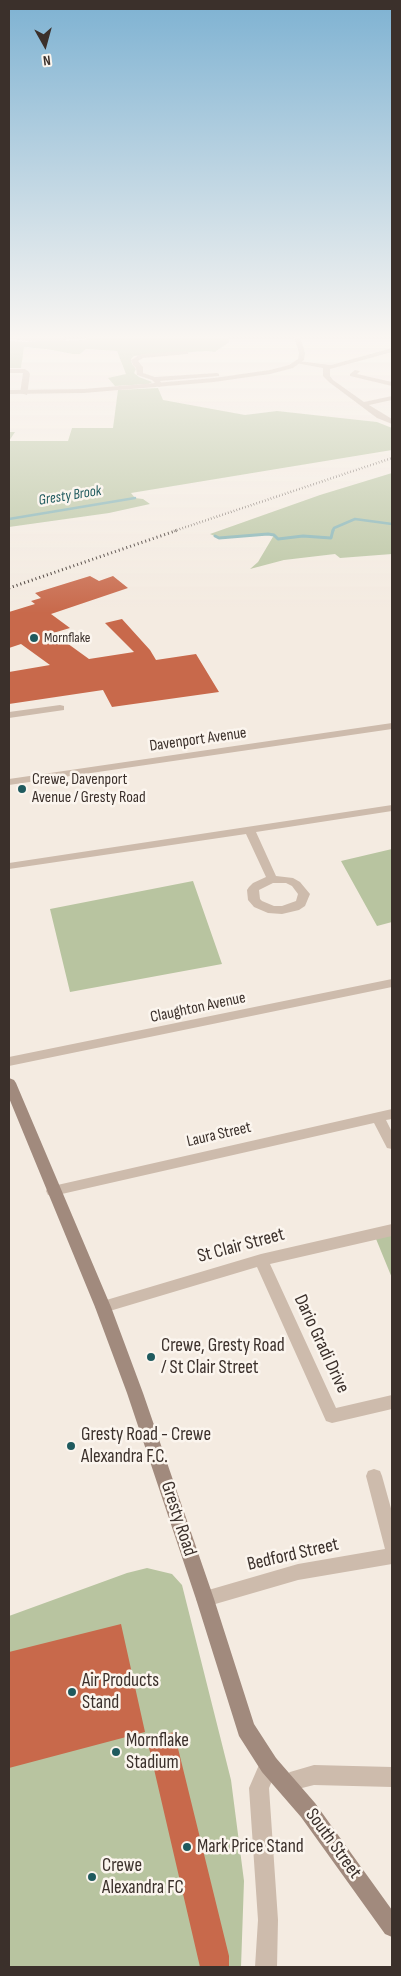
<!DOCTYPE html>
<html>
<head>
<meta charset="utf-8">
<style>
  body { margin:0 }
  #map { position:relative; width:401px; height:1976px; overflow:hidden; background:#f4ebe1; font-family:"Sofia Sans Condensed",sans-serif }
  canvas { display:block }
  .frame { position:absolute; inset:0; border:10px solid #3b302b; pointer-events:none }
  .north { position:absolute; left:20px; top:20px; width:50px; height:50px; -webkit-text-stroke:4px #fbf5ee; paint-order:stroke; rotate:173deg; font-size:14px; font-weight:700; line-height:20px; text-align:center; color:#3b302b }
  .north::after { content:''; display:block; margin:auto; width:18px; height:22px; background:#3b302b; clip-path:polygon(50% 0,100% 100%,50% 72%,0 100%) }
</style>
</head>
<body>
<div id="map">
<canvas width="401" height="1976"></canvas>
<div class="frame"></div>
<div class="north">N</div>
</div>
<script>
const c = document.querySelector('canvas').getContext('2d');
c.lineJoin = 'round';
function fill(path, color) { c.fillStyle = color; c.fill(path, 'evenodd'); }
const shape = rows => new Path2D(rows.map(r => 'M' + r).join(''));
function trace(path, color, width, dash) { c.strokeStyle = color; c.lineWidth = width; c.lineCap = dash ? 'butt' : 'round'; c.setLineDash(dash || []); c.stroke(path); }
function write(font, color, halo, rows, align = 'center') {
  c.font = font + ' "Sofia Sans Condensed",sans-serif'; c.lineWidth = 5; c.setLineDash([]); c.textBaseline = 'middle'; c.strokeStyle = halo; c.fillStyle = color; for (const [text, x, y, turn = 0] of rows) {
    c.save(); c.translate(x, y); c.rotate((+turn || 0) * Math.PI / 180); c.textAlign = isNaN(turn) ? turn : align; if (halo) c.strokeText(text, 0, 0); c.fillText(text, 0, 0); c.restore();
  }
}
fill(shape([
  [88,336,229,336,229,342,215,352,207,351,134,356,131,359,132,364,136,369,134,373,139,377,152,382,149,384,115,386,108,378,126,374,117,351,86,349,80,354,73,354,46,349,24,347,21,368,9,368,9,341,24,342,84,340],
  [158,388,163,400,245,415,277,411,377,422,392,428,392,450,131,493,135,498,143,499,150,504,109,513,9,527,9,432,15,432,9,441,68,441,72,428,113,428,118,390],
  [392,473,392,554,340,558,335,554,284,560,250,569,258,562,274,535,268,534,219,538,210,534,320,495],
  [392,849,392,922,377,926,341,861],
  [193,881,222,964,70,992,50,909],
  [392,1230,392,1278,374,1234],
  [147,1568,172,1574,182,1585,231,1780,244,1881,241,1967,9,1967,9,1616,127,1573]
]), '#b8c4a0');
trace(shape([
  [9,519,135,498],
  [333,531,334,528,355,519,392,524]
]), '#7fb0b2', 2.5);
trace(shape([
  [215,536,219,538,268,534,274,535,278,539,303,536,331,538,333,530]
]), '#7fb0b2', 3);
fill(shape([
  [90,576,99,581,113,576,128,588,51,614,70,628,53,633,89,659,134,652,105,623,122,619,150,650,156,660,196,654,219,692,112,707,103,690,9,704,9,672,50,665,21,644,9,648,9,612,35,604,31,601,41,598,35,593],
  [121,1624,145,1732,9,1768,9,1652],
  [174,1732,229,1956,229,1967,200,1967,147,1739]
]), '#c8694b');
fill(shape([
  [9,336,63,337,66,339,63,341,41,342,9,339,9,336],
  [392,348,392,352,330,369,330,376,333,380,364,402,392,396,392,400,369,405,392,419,392,424,377,418,329,382,323,376,323,368,295,363,298,361,331,365,392,348],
  [186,351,188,352,188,354,143,358,138,361,143,367,143,373,155,377,217,373,219,374,219,376,160,381,163,385,159,387,152,380,137,375,136,368,133,365,131,360,141,354,186,351],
  [9,369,25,369,28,371,30,374,27,395,20,393,23,373,9,373,9,369],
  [355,370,360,371,357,374,392,382,392,386,350,376,350,374,355,370],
  [60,705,64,706,64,710,9,718,9,712,60,705],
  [392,805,392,811,256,832,276,876,293,878,300,882,310,894,305,906,299,910,282,914,268,913,254,907,248,900,247,890,249,887,253,883,266,877,246,834,9,869,9,863,392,805],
  [273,883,286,883,292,886,298,894,296,901,282,906,274,906,262,901,260,899,259,890,273,883],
  [392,979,392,987,9,1066,9,1057,392,979],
  [392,1109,392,1119,386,1120,392,1132,392,1149,387,1148,374,1123,53,1196,48,1195,46,1191,48,1187,53,1186,392,1109],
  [392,1224,392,1236,270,1264,336,1408,392,1395,392,1409,332,1423,326,1421,257,1267,103,1313,98,1311,95,1307,98,1303,103,1301,261,1254,392,1224],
  [374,1469,380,1471,382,1476,392,1512,392,1564,298,1580,205,1607,199,1605,196,1599,199,1593,205,1591,298,1564,385,1549,366,1476,368,1471,374,1469],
  [314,1765,392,1767,392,1787,314,1785,302,1788,288,1796,281,1793,278,1786,281,1779,290,1772,314,1765]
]), '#cdbbac');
fill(shape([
  [294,336,300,336,305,353,304,360,293,368,270,374,214,382,84,393,9,394,9,390,84,389,214,378,270,370,289,365,298,359,299,353,294,336],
  [392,723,392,729,9,785,9,779,392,723],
  [269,1755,276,1758,279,1765,269,1788,278,1920,277,1967,255,1967,258,1920,249,1788,262,1758,269,1755]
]), '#cdbbac');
fill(shape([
  [9,1078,14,1080,16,1083,111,1307,143,1393,214,1599,254,1724,276,1758,315,1803,392,1910,392,1937,385,1934,301,1817,262,1772,239,1736,196,1599,127,1393,95,1307,9,1098,9,1078]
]), '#a18a7d');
trace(shape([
  [174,531,392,458]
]), '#3b302b', 2.5, [0.5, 2.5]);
trace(shape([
  [9,588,178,530]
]), '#3b302b', 3, [1, 3]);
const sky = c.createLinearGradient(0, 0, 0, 613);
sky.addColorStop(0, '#7eb2d2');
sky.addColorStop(0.55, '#faf6f2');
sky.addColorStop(1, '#faf6f200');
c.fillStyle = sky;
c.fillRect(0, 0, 401, 613);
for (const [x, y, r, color] of [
  [34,638,5,"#1f5a5e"],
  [22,789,5,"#1f5a5e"],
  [151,1357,5,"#1f5a5e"],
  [71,1446,5,"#1f5a5e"],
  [72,1692,5,"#1f5a5e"],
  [116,1752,5,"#1f5a5e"],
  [187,1847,5,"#1f5a5e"],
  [92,1877,5,"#1f5a5e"]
]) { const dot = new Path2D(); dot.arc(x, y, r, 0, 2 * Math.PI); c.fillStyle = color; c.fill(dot); trace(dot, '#fbf5ee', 2); }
write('14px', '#3b302b', '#fbf5ee', [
  ["Mornflake",44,638]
], 'left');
write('italic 15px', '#1f5a5e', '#fbf5ee', [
  ["Gresty Brook",70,496,-9]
]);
write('16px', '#3b302b', '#fbf5ee', [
  ["Davenport Avenue",198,740,-8],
  ["Claughton Avenue",198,1008,-12],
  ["Laura Street",219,1135,-13]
]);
write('16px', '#3b302b', '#fbf5ee', [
  ["Crewe, Davenport",32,780],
  ["Avenue / Gresty Road",32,798]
], 'left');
write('19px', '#3b302b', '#fbf5ee', [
  ["St Clair Street",241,1246,-15],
  ["Dario Gradi Drive",321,1344,65],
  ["Gresty Road",178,1519,72],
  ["Bedford Street",293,1555,-13],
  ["South Street",333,1844,54]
]);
write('19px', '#3b302b', '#fbf5ee', [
  ["Crewe, Gresty Road",161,1346],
  ["/ St Clair Street",161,1368],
  ["Gresty Road - Crewe",81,1435],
  ["Alexandra F.C.",81,1457],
  ["Air Products",82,1681],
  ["Stand",82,1703],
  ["Mornflake",126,1741],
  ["Stadium",126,1763],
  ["Mark Price Stand",197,1847],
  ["Crewe",102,1866],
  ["Alexandra FC",102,1888]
], 'left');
</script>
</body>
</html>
